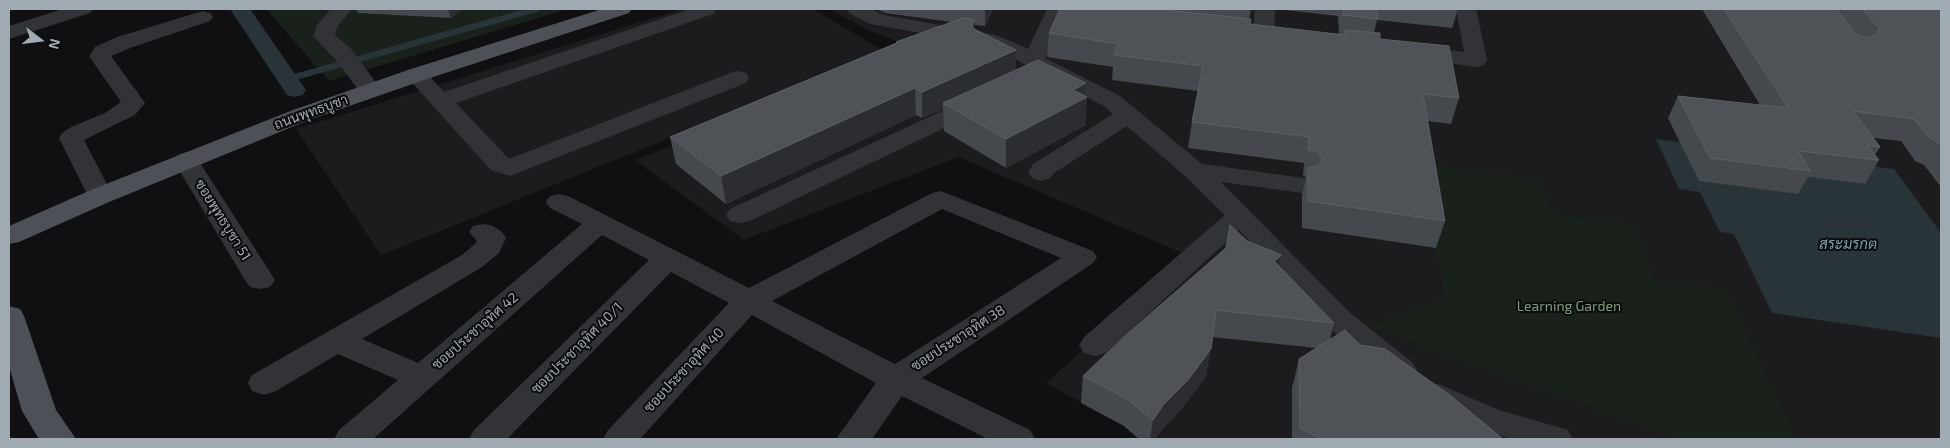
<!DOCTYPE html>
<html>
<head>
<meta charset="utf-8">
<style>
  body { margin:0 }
  #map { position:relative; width:1950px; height:448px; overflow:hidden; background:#101012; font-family:"Exo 2",sans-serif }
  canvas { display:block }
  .frame { position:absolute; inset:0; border:10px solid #a0aab3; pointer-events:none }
  .north { position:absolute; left:15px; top:15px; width:50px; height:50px; -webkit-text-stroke:4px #0b0b0c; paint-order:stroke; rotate:105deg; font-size:14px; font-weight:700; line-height:20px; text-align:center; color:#a0aab3 }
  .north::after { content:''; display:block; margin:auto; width:18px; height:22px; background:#a0aab3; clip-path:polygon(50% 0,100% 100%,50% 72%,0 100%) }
</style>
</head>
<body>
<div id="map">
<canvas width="1950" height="448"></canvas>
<div class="frame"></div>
<div class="north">N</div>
</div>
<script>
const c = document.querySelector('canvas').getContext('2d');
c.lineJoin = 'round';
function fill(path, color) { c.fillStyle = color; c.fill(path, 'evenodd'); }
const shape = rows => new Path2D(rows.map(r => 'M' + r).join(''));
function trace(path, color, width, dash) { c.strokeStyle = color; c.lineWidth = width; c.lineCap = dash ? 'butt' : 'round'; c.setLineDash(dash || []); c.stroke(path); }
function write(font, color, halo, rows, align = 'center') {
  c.font = font + ' "Exo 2",Sarabun,sans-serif'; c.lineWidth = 4; c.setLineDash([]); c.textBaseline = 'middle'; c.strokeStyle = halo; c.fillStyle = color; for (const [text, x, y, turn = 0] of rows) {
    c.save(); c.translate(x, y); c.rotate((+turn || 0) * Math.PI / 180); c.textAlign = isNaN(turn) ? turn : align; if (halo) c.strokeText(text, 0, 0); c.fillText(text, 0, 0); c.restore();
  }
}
fill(shape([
  [682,9,813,9,884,51,381,255,296,129],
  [829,9,1941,9,1941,439,1139,439,1124,426,1046,383,1187,255,958,157,744,240,635,160,919,49,870,31]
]), '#1c1c1f');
fill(shape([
  [266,9,568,9,329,81],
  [1423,164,1540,179,1552,214,1634,224,1655,279,1726,289,1797,439,1686,439,1659,433,1366,326,1444,298]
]), '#1a211a');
fill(shape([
  [1656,139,1894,169,1941,233,1941,338,1772,313,1734,234,1720,232,1700,192,1679,189]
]), '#283437');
trace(shape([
  [288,79,536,9]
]), '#283437', 6);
fill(shape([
  [230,9,250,9,306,90,303,95,295,97,287,95,230,9]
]), '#283437');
fill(shape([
  [63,9,93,9,90,13,9,39,9,26,63,9],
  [331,9,352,9,337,27,335,35,351,49,378,85,382,90,378,95,370,97,362,95,335,59,313,36,317,25,331,9],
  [690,9,716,10,713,14,456,103,509,159,730,73,738,71,746,73,749,78,746,83,510,176,491,170,405,75,408,70,416,68,424,70,444,92,690,9],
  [846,9,871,9,884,15,996,35,1028,49,1047,9,1067,9,1045,58,1120,96,1202,164,1311,179,1315,185,1311,191,1302,193,1221,182,1349,312,1412,362,1417,370,1412,378,1401,381,1390,378,1327,326,1239,230,1106,353,1095,356,1084,353,1079,345,1084,337,1225,215,1185,176,1127,126,1054,173,1050,178,1041,181,1032,178,1028,173,1033,164,1113,114,1104,106,990,46,871,24,849,13,846,9],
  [1255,9,1275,9,1274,35,1270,39,1263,41,1256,39,1252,35,1255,9],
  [1456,9,1476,9,1487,60,1484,65,1476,67,1405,57,1402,52,1405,47,1413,45,1464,52,1456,9],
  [203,11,210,13,213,17,210,21,133,47,111,56,145,103,135,115,84,140,113,196,109,202,100,204,91,202,59,138,62,133,71,127,105,113,121,102,89,56,95,47,117,37,203,11],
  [976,97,984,99,988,104,984,109,750,221,740,223,730,221,726,215,730,209,968,99,976,97],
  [186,152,195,155,275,280,270,287,260,289,250,287,245,280,173,160,177,155,186,152],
  [941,191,1093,251,1097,257,1093,263,922,378,1030,430,1035,439,988,439,902,396,872,439,836,439,876,383,752,315,640,439,603,439,608,430,729,303,671,272,507,439,469,439,474,430,649,260,602,235,373,439,334,439,339,430,398,380,338,354,276,391,264,395,252,391,248,383,252,375,462,255,476,243,477,241,469,232,473,226,483,224,493,226,502,232,506,238,499,253,482,267,362,339,418,363,582,224,550,208,546,202,550,196,559,194,568,196,749,288,932,193,941,191],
  [942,209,1061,258,895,364,772,301,942,209],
  [1438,384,1499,410,1568,430,1573,439,1512,439,1478,429,1443,415,1426,405,1421,396,1426,387,1438,384]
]), '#313337');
fill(shape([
  [602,9,632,9,629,13,424,80,309,120,109,202,19,242,9,244,9,226,91,190,293,110,408,70,602,9],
  [9,306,20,309,24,316,56,410,76,439,39,439,22,411,9,366,9,306]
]), '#4d5056');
fill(shape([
  [356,9,461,9,451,18,358,13],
  [878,9,993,9,985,26,975,25,975,29,1016,50,1016,70,1086,83,1085,96,1086,125,1006,168,944,131,943,109,922,118,916,115,726,204,676,164,670,137,896,43,896,42,952,22,885,13,878,10],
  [1060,9,1251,9,1249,19,1250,24,1339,34,1338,16,1277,9,1276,9,1458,9,1452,28,1377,20,1374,33,1380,39,1459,98,1451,124,1427,121,1445,221,1436,248,1302,228,1302,195,1306,177,1303,176,1304,163,1188,148,1192,122,1198,91,1112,80,1113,67,1047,57,1049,33],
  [1702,9,1941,9,1941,187,1924,165,1915,161,1901,141,1874,138,1880,147,1875,155,1879,160,1865,184,1808,177,1798,194,1699,181,1668,118,1678,96,1760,105],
  [1247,241,1280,267,1334,323,1330,340,1360,345,1503,439,1292,439,1292,388,1299,359,1316,348,1212,337,1206,376,1183,407,1160,432,1155,439,1139,439,1124,426,1081,403,1083,376]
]), '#45484d');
fill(shape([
  [448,9,461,9,451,18],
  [985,9,993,9,985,26],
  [975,20,975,45,972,26],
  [1016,50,1016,75,943,103,943,109,922,118,922,92],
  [1086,83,1085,98,1087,97,1086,125,1006,168,1006,139,1073,90],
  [915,88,916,115,726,204,721,176],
  [1282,255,1276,282,1274,261],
  [1211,349,1206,376,1183,407,1160,432,1155,439,1150,439,1153,420,1164,404]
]), '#2c2d31');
const building = shape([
  [1060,9,1154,9,1251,19,1250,24,1345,35,1344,30,1380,33,1380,39,1449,46,1459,98,1423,94,1445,221,1308,201,1308,168,1317,166,1323,160,1318,152,1308,150,1309,137,1192,122,1203,66,1114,55,1118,44,1049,33,1060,9],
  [1343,9,1377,9,1378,19,1343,15,1343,9],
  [1724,9,1836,9,1857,35,1867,38,1876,35,1879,28,1862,9,1941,9,1941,145,1938,142,1930,138,1914,119,1853,111,1880,147,1867,145,1879,160,1798,151,1811,171,1710,158,1678,96,1788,108,1724,9],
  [963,18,975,20,972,26,974,29,1016,50,922,92,915,88,721,176,670,137,897,43,896,42,963,18],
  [1038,60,1086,83,1073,90,1087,97,1006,139,943,103,1038,60],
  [1230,225,1247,241,1282,255,1274,261,1334,323,1216,310,1211,349,1188,380,1164,404,1153,420,1127,399,1083,376,1127,334,1226,248,1230,225],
  [1345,330,1360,345,1385,349,1451,396,1503,439,1321,439,1300,428,1299,359,1345,330]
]);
fill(building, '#4f5358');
trace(building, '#5b6066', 1);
write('14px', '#a0aab3', '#0b0b0c', [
  ["ถนนพุทธบูชา",311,112,-20],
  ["ซอยพุทธบูชา 51",223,220,58],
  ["ซอยประชาอุทิศ 42",475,331,-41],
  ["ซอยประชาอุทิศ 38",958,338,-33],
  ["ซอยประชาอุทิศ 40/1",577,348,-45],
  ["ซอยประชาอุทิศ 40",684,370,-47]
]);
write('14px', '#7ba076', '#0b0b0c', [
  ["Learning Garden",1569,306]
]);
write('italic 15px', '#74a0b1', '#0b0b0c', [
  ["สระมรกต",1848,244]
]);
</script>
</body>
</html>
